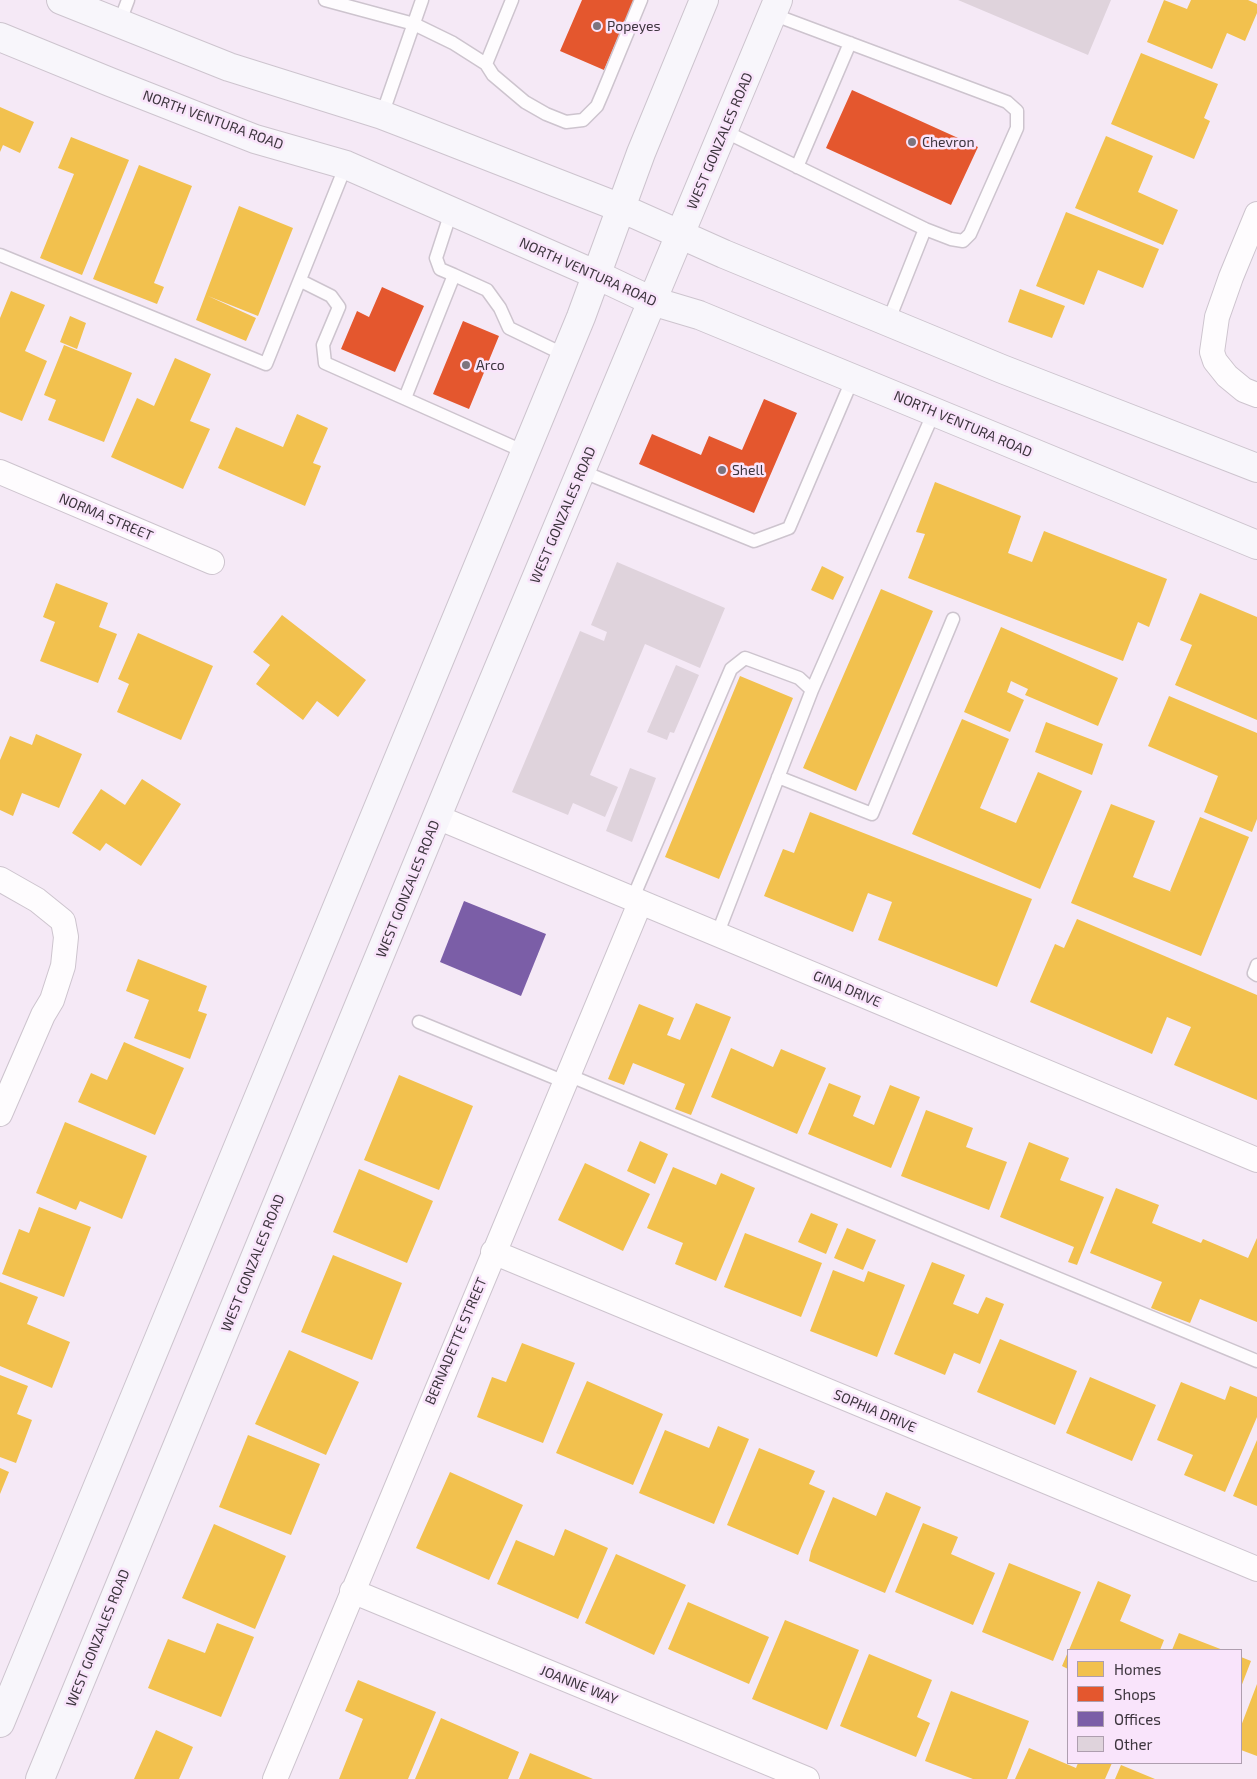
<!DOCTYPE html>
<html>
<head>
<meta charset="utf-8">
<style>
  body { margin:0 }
  #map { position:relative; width:1257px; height:1779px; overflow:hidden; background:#f5e9f6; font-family:"Exo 2",sans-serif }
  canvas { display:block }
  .legend { position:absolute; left:1067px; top:1649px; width:175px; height:115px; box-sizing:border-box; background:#f9e4fb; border:1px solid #ae9eaf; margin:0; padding:6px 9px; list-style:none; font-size:15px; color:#3d353e }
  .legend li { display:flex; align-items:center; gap:10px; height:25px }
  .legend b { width:25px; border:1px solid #ae9eaf }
</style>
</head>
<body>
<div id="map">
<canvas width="1257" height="1779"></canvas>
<ul class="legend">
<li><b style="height:14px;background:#f2c14e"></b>Homes</li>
<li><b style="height:14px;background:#e4572e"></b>Shops</li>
<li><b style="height:14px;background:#7b5ea7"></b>Offices</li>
<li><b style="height:14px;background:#dfd3dc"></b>Other</li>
</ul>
</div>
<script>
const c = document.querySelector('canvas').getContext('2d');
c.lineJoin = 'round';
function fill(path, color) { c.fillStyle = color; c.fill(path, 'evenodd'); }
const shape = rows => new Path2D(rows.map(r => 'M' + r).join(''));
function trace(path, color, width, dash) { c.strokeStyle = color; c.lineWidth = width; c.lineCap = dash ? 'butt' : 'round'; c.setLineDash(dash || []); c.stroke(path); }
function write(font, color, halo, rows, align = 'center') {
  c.font = font + ' "Exo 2",sans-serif'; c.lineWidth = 5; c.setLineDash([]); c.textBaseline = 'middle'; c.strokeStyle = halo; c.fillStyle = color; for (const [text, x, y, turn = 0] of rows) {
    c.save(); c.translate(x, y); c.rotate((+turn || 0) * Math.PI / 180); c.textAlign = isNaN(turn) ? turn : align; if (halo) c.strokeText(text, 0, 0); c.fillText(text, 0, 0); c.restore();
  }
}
fill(shape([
  [1164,0,1187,9,1191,0,1248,0,1257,4,1257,13,1245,41,1227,33,1212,69,1147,42],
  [1141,53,1218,84,1204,118,1210,121,1194,159,1111,124],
  [0,107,34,122,20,153,3,145,0,152],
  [1106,136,1153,156,1138,192,1178,210,1163,245,1075,208],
  [71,137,129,160,82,275,40,258,74,174,58,168],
  [139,165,192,186,154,283,164,287,157,304,93,279],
  [239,206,293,228,258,316,208,296,256,318,246,341,196,320],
  [1066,212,1159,249,1143,288,1098,270,1084,305,1036,286],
  [1020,289,1065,306,1052,338,1008,322],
  [11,291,45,305,25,351,47,361,22,421,0,412,0,318],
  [70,316,86,323,77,349,60,342],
  [64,345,132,373,104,442,48,420,56,400,44,395],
  [175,358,211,374,190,421,210,429,183,489,111,457,137,398,154,406],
  [297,414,328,428,313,463,321,466,305,506,218,468,236,427,283,447],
  [935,482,1021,516,1008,553,1032,562,1044,531,1167,579,1149,627,1138,622,1123,661,908,578,925,534,916,532],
  [822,566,844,577,833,600,811,590],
  [56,583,108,603,99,627,117,634,98,683,40,661,55,622,43,617],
  [881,589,933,611,856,791,803,768],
  [1200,593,1257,617,1257,720,1175,685,1192,645,1180,640],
  [282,615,366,680,338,717,317,701,303,720,256,684,270,665,253,652],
  [1001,627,1118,678,1098,726,1025,695,1028,689,1011,681,1007,692,1024,700,1010,732,964,712],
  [138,633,213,666,181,740,117,712,129,684,118,679],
  [740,676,793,698,719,879,665,857],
  [1169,696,1257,733,1257,819,1252,832,1204,812,1218,776,1148,746],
  [962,719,1009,739,980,808,1016,823,1038,772,1082,791,1040,889,912,834],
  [1046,722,1103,744,1092,775,1035,752],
  [36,734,82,754,59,808,22,793,13,816,0,810,0,760,10,736,32,745],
  [142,779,181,804,141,866,106,843,100,851,72,833,101,789,125,805],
  [1111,804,1155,821,1133,877,1172,892,1170,891,1200,817,1249,837,1201,956,1071,903],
  [810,812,1032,899,997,987,878,940,892,902,868,893,853,932,764,896,783,849,794,853],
  [1077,919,1257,995,1257,1100,1174,1065,1191,1027,1167,1017,1152,1054,1030,1002,1055,944,1064,948],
  [138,959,207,986,198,1011,207,1014,190,1059,134,1038,149,1000,126,991],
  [696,1003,731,1017,691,1115,675,1109,685,1084,633,1063,624,1085,608,1079,639,1004,674,1018,667,1035,680,1040],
  [124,1042,184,1068,155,1135,78,1102,91,1073,107,1080],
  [731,1048,773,1067,781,1049,826,1068,797,1134,711,1097],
  [399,1075,473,1106,439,1190,364,1160],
  [829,1083,861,1096,853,1116,874,1125,890,1085,920,1097,891,1168,808,1134],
  [926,1110,973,1128,966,1147,1007,1162,989,1210,901,1176],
  [65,1122,147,1156,122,1219,80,1201,76,1210,36,1193],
  [640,1141,668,1154,655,1184,627,1171],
  [1029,1142,1069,1158,1060,1180,1104,1197,1077,1265,1068,1262,1074,1247,1000,1217],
  [585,1163,650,1194,623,1251,558,1220],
  [673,1167,716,1185,721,1173,755,1188,716,1281,675,1264,683,1243,647,1228],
  [359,1169,433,1201,407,1263,333,1232],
  [1116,1188,1159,1205,1152,1223,1201,1243,1203,1239,1248,1258,1257,1238,1257,1322,1200,1299,1190,1323,1151,1308,1162,1282,1090,1253],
  [39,1207,91,1227,64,1297,2,1274,19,1229,29,1233],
  [811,1213,838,1224,826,1254,798,1242],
  [847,1228,876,1240,863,1270,834,1258],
  [745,1233,822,1263,801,1317,724,1287],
  [333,1255,402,1283,372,1360,301,1332],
  [932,1262,965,1275,953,1304,978,1314,986,1297,1004,1304,980,1364,954,1353,945,1375,894,1354],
  [833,1270,864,1282,868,1271,905,1285,877,1357,810,1331],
  [0,1282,38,1297,27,1324,70,1342,52,1388,0,1366],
  [1000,1339,1077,1371,1055,1425,977,1392],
  [522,1343,575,1363,543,1443,477,1417,492,1377,506,1382],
  [289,1350,359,1382,326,1455,255,1424],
  [0,1375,28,1386,17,1414,32,1420,16,1463,0,1457],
  [1090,1377,1156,1405,1132,1461,1066,1433],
  [587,1381,663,1414,633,1485,556,1453],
  [1181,1382,1225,1400,1230,1386,1257,1397,1257,1417,1225,1492,1184,1475,1193,1455,1157,1440],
  [718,1426,749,1439,714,1524,639,1493,665,1430,709,1448],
  [248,1435,320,1464,291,1535,219,1507],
  [1257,1440,1257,1506,1233,1496],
  [759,1448,815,1471,809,1484,825,1491,798,1555,727,1525],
  [0,1468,9,1472,0,1494],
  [450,1472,523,1505,489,1580,416,1548],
  [886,1492,921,1507,885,1593,809,1561,811,1551,833,1497,876,1516],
  [923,1523,958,1537,951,1554,995,1573,973,1625,895,1592],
  [214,1524,286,1556,255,1629,182,1598],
  [565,1529,608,1548,578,1619,497,1584,516,1540,554,1556],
  [616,1554,686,1585,654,1655,585,1623],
  [1009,1563,1081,1592,1053,1661,982,1632],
  [1098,1581,1131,1595,1120,1621,1164,1640,1160,1650,1069,1650],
  [688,1602,769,1637,749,1684,668,1649],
  [785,1620,859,1650,827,1730,752,1699],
  [217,1623,254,1637,221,1717,148,1688,168,1639,205,1653],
  [1179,1633,1223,1650,1172,1650],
  [1068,1652,1068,1669,1062,1666],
  [869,1654,932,1680,917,1717,930,1723,916,1757,840,1726],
  [1241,1657,1251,1661,1241,1687],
  [358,1680,436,1712,408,1779,339,1779,363,1719,345,1711],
  [1257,1684,1257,1756,1241,1750,1241,1726],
  [951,1691,1029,1721,1007,1779,973,1779,925,1761],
  [441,1718,519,1752,508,1779,415,1779],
  [156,1730,193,1747,179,1779,134,1779],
  [1029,1748,1076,1768,1078,1763,1112,1763,1105,1779,1015,1779],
  [530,1753,593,1779,519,1779],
  [1121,1765,1155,1779,1115,1779]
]), '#f2c14e');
fill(shape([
  [582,0,634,0,604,70,560,51],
  [852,90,978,147,951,205,826,148],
  [382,287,424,306,395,372,341,349,357,311,369,317],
  [463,321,499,336,469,409,433,394],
  [764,399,797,413,754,513,639,464,652,434,701,455,709,436,742,450]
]), '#e4572e');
fill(shape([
  [464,901,546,934,521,996,440,962]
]), '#7b5ea7');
fill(shape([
  [958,0,1111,0,1088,55],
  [617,562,725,608,700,668,645,644,590,775,618,787,605,817,573,803,568,815,512,792,580,631,604,641,607,632,591,625],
  [676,665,699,675,674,733,670,732,667,740,647,732],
  [630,768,656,778,632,842,606,831]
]), '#dfd3dc');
const lane = shape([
  [325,0,414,24,453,43,486,64,512,0],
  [772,14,1007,102,1017,111,1017,128,970,234,963,241,951,239,925,229],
  [119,24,128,0],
  [486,64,493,75,525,102,546,114,566,122,583,120,597,106,603,92,641,0],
  [382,115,422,0],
  [724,131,925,229,888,322],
  [797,167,850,43],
  [451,212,436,258,440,269,454,275],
  [0,255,266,364,346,165],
  [301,281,331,296,339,307,323,345,325,363,525,452],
  [405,398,454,275,487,290,500,308,509,328,565,355],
  [581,471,754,541,789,528,853,378],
  [812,690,934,412],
  [778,777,872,814,953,619],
  [632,900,731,669,745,658,799,678,812,690,717,935],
  [1257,965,1254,973,1257,975],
  [419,1022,565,1082],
  [568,1075,1257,1361]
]);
const street = shape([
  [1257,214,1231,277,1217,317,1212,352,1215,361,1227,376,1244,390,1257,395],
  [0,472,212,562],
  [437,817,1257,1160],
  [0,879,37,900,63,921,66,937,63,966,52,1000,43,1015,0,1114],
  [493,1252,1257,1569],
  [352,1591,807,1779],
  [275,1779,640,903]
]);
const secondary = shape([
  [61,0,229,67,382,115,421,130,621,208,724,254,1002,369,1257,468],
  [0,37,110,82,255,139,346,165,597,275,652,301,699,315,1257,545],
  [0,1723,581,317,641,153,704,0],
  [40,1779,466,746,778,0]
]);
trace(lane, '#cdc4ce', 15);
trace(street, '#cdc4ce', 26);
trace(secondary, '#cdc4ce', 30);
trace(lane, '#fefcfe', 12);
trace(street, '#fefcfe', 24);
trace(secondary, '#f8f6fb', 28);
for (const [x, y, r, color] of [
  [597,26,5,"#7d747e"],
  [912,142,5,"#7d747e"],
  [466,365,5,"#7d747e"],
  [722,470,5,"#7d747e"]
]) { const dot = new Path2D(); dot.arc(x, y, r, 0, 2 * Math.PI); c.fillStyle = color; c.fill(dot); trace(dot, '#f9e4fb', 2); }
write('14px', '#3d353e', '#f9e4fb', [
  ["Popeyes",607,26],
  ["Chevron",922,142],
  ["Arco",476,365],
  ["Shell",732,470]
], 'left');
write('14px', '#3d353e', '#f9e4fb', [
  ["NORTH VENTURA ROAD",213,120,20],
  ["WEST GONZALES ROAD",720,141,-67],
  ["NORTH VENTURA ROAD",588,272,24],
  ["NORTH VENTURA ROAD",963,424,23],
  ["WEST GONZALES ROAD",563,515,-67],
  ["NORMA STREET",106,517,23],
  ["WEST GONZALES ROAD",408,889,-68],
  ["GINA DRIVE",847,989,23],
  ["WEST GONZALES ROAD",253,1263,-68],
  ["BERNADETTE STREET",456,1341,-67],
  ["SOPHIA DRIVE",875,1411,23],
  ["WEST GONZALES ROAD",98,1638,-68],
  ["JOANNE WAY",579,1685,22]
]);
</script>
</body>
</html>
